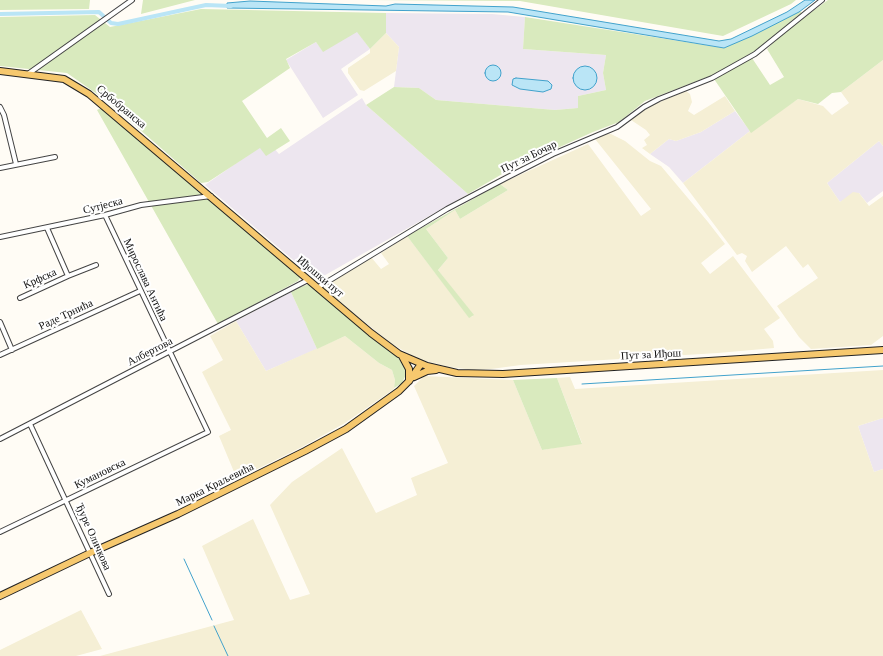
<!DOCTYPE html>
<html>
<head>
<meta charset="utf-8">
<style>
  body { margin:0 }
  canvas { display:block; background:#fffcf5 }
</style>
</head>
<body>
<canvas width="883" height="656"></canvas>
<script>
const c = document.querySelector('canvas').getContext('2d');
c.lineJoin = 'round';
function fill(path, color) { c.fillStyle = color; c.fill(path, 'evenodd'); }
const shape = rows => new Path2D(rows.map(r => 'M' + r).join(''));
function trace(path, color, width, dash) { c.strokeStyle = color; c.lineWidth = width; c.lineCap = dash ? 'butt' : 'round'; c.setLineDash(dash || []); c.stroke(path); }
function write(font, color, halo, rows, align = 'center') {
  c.font = font + ' "Times New Roman",serif'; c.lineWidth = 4; c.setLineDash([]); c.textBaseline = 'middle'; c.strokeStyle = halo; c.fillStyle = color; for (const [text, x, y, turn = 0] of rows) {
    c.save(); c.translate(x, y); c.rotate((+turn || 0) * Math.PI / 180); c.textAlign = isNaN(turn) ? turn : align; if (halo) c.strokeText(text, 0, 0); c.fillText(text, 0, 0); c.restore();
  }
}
fill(shape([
  [386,13,492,14,525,17,523,49,606,55,603,73,606,90,578,96,578,108,555,110,436,100,419,88,394,87,399,47,386,33],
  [357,31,370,49,341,69,358,95,323,118,286,60,316,42,323,51],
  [362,98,366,105,468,194,320,278,312,276,205,185,268,141,279,154],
  [735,111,750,131,683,183,669,167,650,154,669,139,676,141,701,132],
  [879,141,883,146,883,191,867,203,859,193,840,202,827,183],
  [291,292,317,349,266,371,236,321],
  [883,418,883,469,874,472,858,426]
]), '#ede6ef');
fill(shape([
  [386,33,399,47,396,71,364,91,360,90,348,73,348,68,370,53,370,49],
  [883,60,883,146,879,141,827,183,840,202,853,192,859,193,869,206,883,196,883,336,871,345,811,349,799,337,777,306,818,278,808,264,803,268,786,246,752,272,745,261,747,256,742,253,737,255,683,183,750,131,798,99,823,106,832,115,849,103,841,92],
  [686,91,690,94,692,102,688,111,694,115,725,96,735,111,701,132,676,141,669,139,650,154,642,148,647,145,644,140,650,135,646,130,631,120,643,109],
  [606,134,611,134,625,141,650,161,661,166,708,222,725,244,701,263,710,274,733,256,780,318,764,329,773,341,774,348,718,353,521,365,491,369,474,370,449,367,418,359,392,344,322,288,371,257,381,269,389,264,381,253,407,236,469,317,473,316,438,270,448,258,426,229,455,210,460,219,508,190,500,184,588,144,641,216,651,209,595,139],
  [236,321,266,371,345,336,379,363,392,370,395,380,394,389,345,423,302,447,237,479,219,436,231,430,202,372,223,360,210,336],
  [883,370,883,418,858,426,874,472,883,469,883,656,100,656,234,620,202,546,253,519,290,600,310,594,270,505,292,482,342,448,376,513,417,495,411,478,448,463,414,386,424,376,513,380,542,450,582,443,557,378,570,377,575,389],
  [81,610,102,649,76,656,0,656,0,650]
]), '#f5efd5');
fill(shape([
  [0,0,90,0,89,9,0,10],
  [143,0,195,0,141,14],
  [363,0,796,0,791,4,723,36,520,1],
  [828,0,883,0,883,60,841,92,832,93,818,104,798,99,751,133,714,79,752,58,770,85,784,77,767,49,784,32],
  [201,9,386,13,386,33,370,49,357,32,323,52,316,42,286,59,290,68,242,101,267,138,281,128,290,141,266,156,260,148,208,182,201,183,107,101,67,73,0,66,0,17,95,15,110,27],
  [800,11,802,13,758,49,715,74,645,101,619,122,593,132,509,170,468,194,366,105,394,87,419,88,436,100,555,110,578,108,578,96,606,90,603,73,606,55,523,49,525,17,724,48],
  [101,108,299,275,300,278,298,281,218,324,97,110],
  [500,184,508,190,460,219,455,210,426,229,448,258,438,270,474,315,469,318,407,236],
  [309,284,403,361,408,370,402,383,394,388,395,380,392,370,379,363,345,336,317,349,291,292,295,289],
  [557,378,582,444,542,450,513,380]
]), '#d9eabe');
const water = shape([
  [805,0,815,0,799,12,752,36,724,48,508,12,227,8,227,3,250,1,386,6,395,4,513,7,719,41,731,39,787,12,805,0],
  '485 73a8 8 0 1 1 16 0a8 8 0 1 1-16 0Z',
  '573 78a12 12 0 1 1 24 0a12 12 0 1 1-24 0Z',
  [516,78,548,81,552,85,551,89,543,92,520,89,512,85,513,79,516,78]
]);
fill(water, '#bae5f6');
trace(water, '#42a2cc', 1);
trace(shape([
  [582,384,883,366],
  [184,559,212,620],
  [214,626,228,656]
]), '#42a2cc', 1);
trace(shape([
  [0,14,99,12,111,23,118,24,206,5,231,6]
]), '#bae5f6', 4);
const minor = shape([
  [28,74,132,0],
  [0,107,4,115,16,164],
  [0,168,55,157],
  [0,237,105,215,141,205,211,196],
  [68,276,96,265],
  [317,288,447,209,506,178,553,154,617,127,644,107,659,99,712,78,755,54,822,0],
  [20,298,68,276,47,228],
  [0,322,12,350],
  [0,355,140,291],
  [30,424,109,594],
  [0,439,308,280],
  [0,532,208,432,105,215]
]);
const primary = shape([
  [0,71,64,79,89,94,371,333,399,354,427,366,457,373,503,374,883,350],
  [402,356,409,369,409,381],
  [414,377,427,371,436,370],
  [0,596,90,553,178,514,305,451,346,429,399,391,409,381,421,364]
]);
trace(minor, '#444', 6);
trace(primary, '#222', 8);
trace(minor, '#fff', 4);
trace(primary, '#f6c86e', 6);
write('11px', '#111', '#fff', [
  ["Србобранска",121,107,40],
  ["Пут за Бочар",529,157,-26],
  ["Сутјеска",103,206,-14],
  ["Иђошки пут",320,277,40],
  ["Крфска",40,279,-24],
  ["Мирослава Антића",145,280,65],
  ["Раде Трнића",66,315,-25],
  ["Албертова",150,352,-27],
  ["Пут за Иђош",651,355,-3],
  ["Кумановска",100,474,-26],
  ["Марка Краљевића",215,485,-26],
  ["Ђуре Оличкова",93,537,66]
]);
</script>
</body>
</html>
